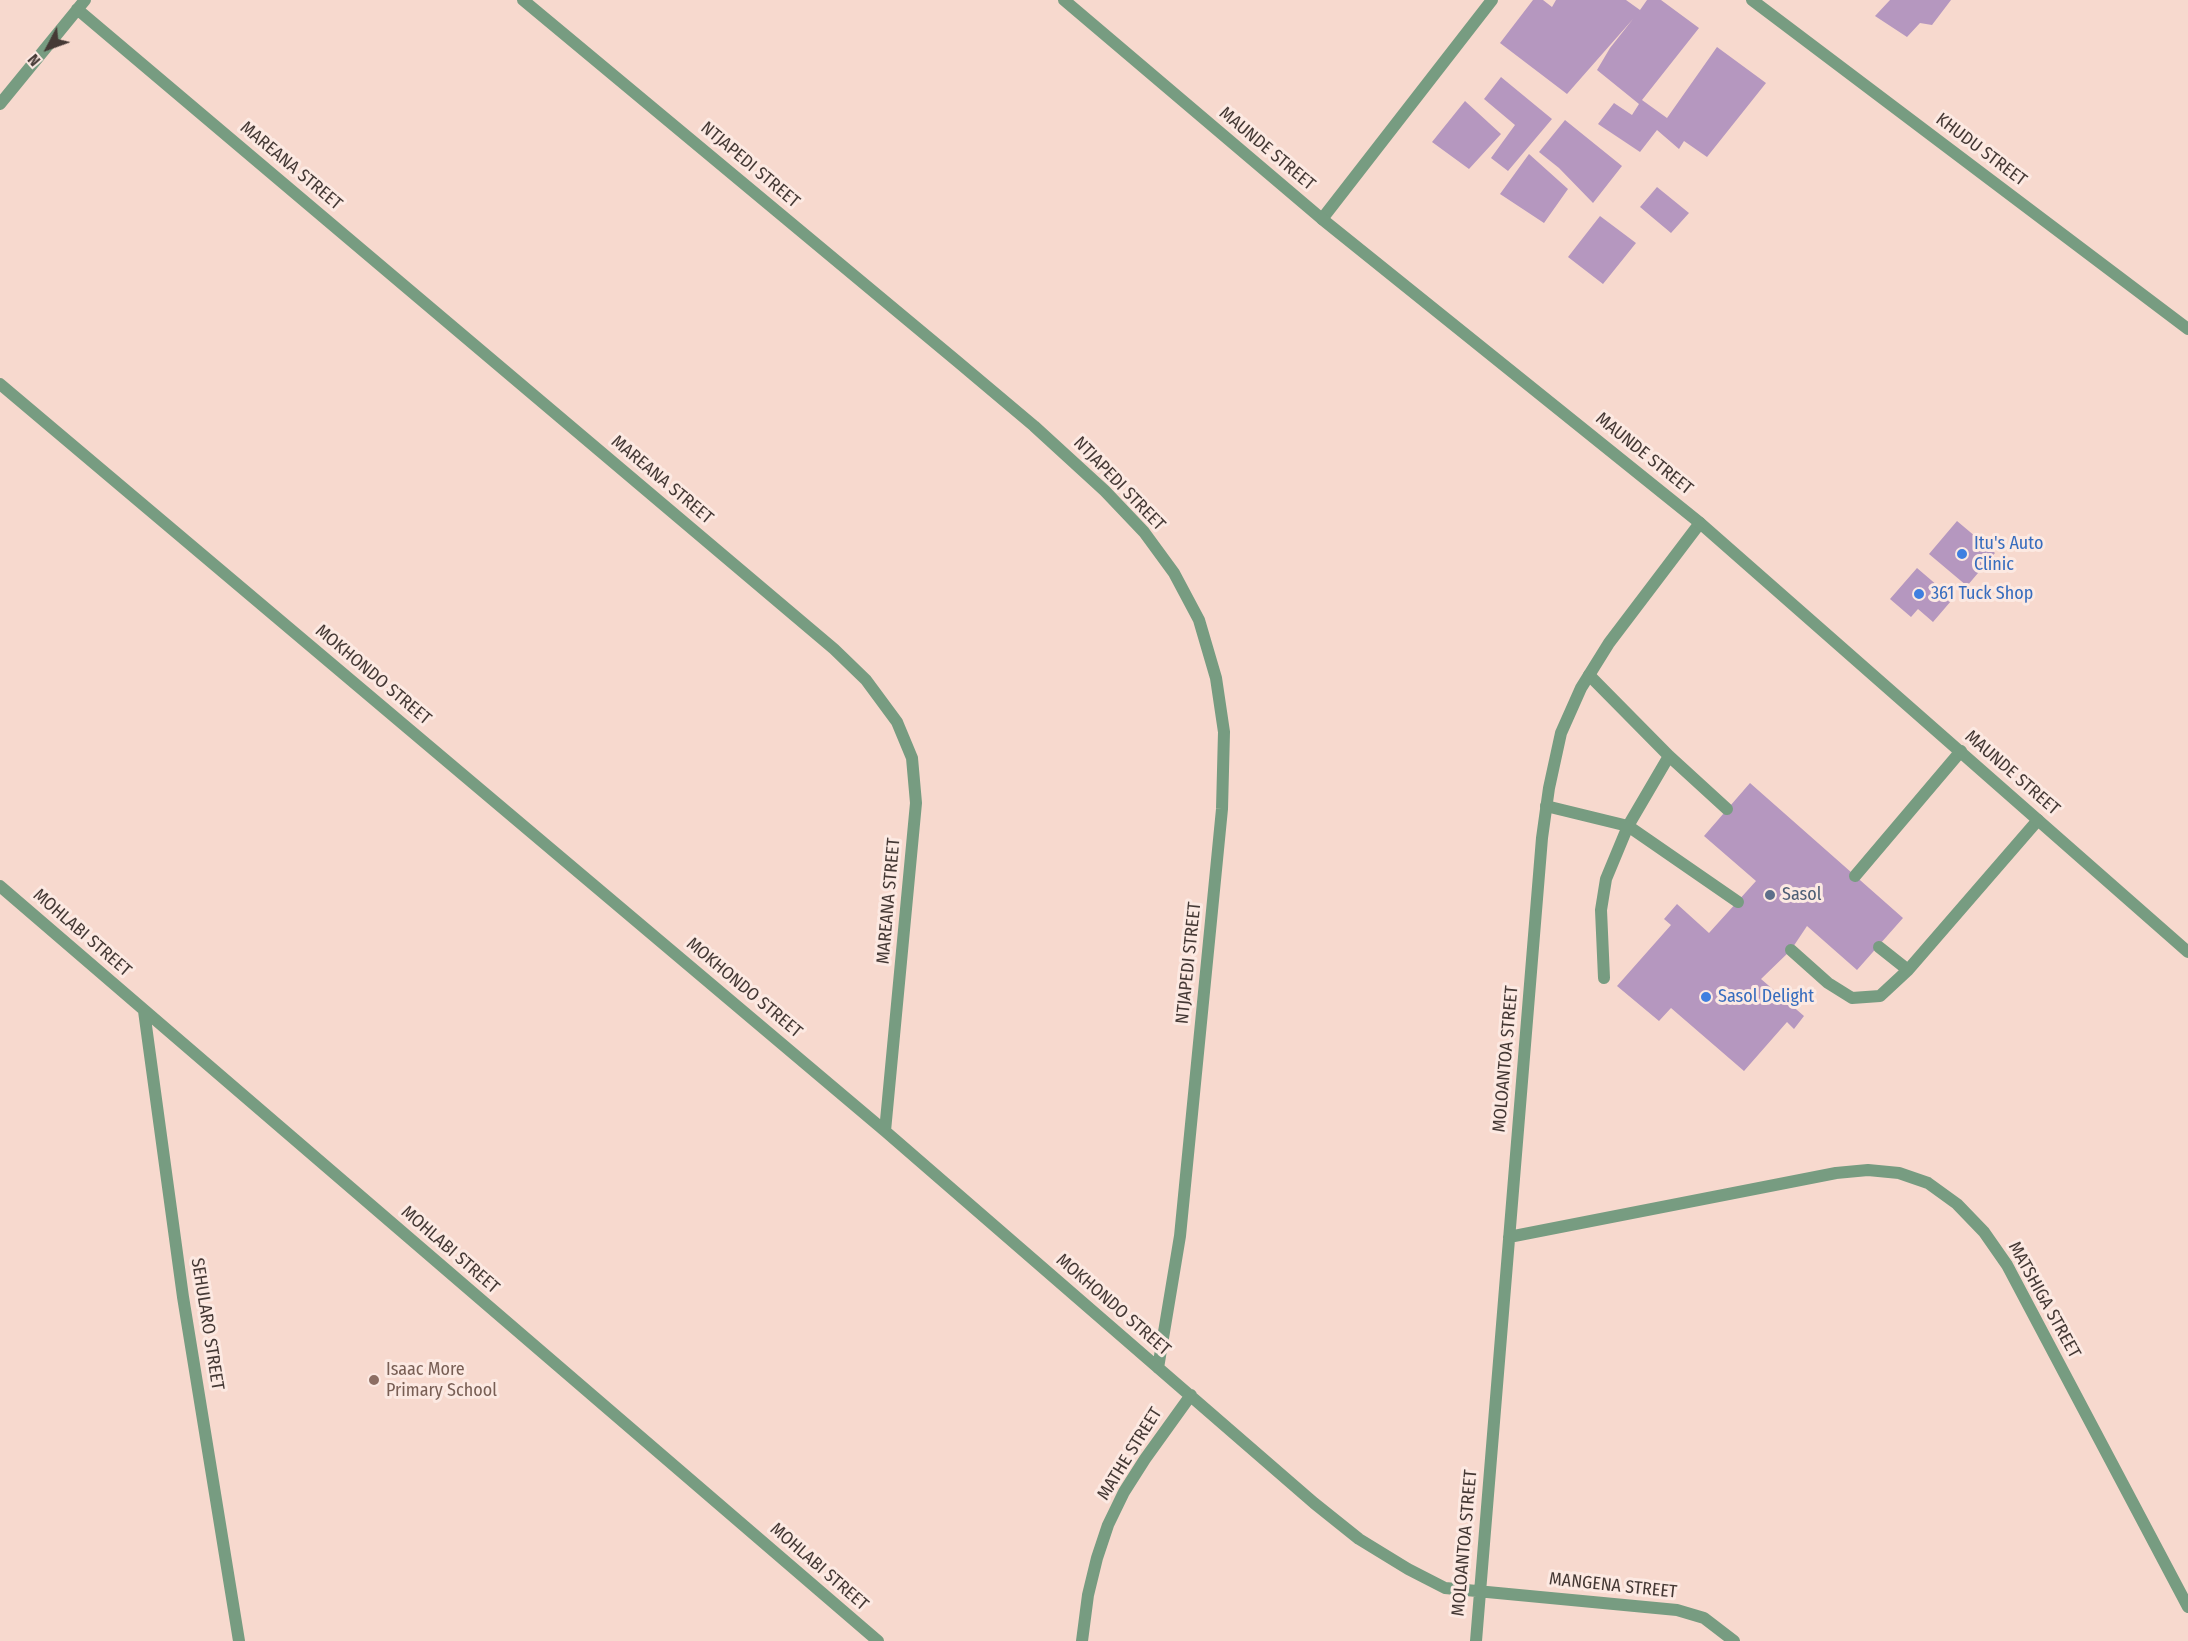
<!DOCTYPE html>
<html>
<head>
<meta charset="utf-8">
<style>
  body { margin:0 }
  #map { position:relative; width:2188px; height:1641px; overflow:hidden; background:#f7d9ce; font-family:"Fira Sans Condensed",sans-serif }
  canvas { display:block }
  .north { position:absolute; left:18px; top:18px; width:60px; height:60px; -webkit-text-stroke:4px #fce9e2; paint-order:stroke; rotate:229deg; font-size:16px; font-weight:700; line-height:24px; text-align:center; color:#453935 }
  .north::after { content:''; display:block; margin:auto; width:21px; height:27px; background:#453935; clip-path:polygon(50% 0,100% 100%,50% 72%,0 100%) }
</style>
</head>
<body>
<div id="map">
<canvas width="2188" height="1641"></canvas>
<div class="north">N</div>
</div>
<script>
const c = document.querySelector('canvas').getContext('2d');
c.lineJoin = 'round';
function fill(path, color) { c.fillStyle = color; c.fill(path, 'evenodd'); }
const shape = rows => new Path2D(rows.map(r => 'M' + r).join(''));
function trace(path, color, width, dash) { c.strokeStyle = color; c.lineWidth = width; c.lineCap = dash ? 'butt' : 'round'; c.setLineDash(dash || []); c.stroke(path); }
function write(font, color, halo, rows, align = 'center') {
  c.font = font + ' "Fira Sans Condensed",sans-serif'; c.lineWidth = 6; c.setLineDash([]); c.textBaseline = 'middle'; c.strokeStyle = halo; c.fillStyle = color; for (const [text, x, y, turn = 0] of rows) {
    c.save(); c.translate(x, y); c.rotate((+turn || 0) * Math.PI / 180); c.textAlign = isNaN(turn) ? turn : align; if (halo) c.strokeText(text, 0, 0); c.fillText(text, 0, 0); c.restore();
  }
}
fill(shape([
  [1533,0,1543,0,1552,7,1556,0,1626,0,1640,10,1647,0,1661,0,1699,28,1642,100,1667,118,1717,47,1766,83,1707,157,1684,141,1679,149,1657,130,1640,152,1598,124,1614,103,1632,115,1639,104,1597,70,1610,48,1633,19,1567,94,1500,43],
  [1890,0,1951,0,1932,25,1920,23,1907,37,1875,16],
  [1501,77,1552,119,1508,171,1491,158,1515,125,1484,99],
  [1465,101,1501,134,1469,169,1432,142],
  [1565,120,1622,166,1593,203,1559,168,1539,152],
  [1529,154,1568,189,1544,223,1500,194],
  [1657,187,1689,213,1671,233,1640,207],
  [1600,216,1636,243,1603,284,1568,257],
  [1957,521,1995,553,1967,586,1929,554],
  [1917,568,1938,586,1935,588,1951,601,1933,622,1918,609,1911,617,1890,599],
  [1750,783,1903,918,1857,970,1807,926,1791,950,1761,979,1804,1016,1794,1029,1787,1022,1744,1071,1671,1008,1659,1021,1617,986,1671,925,1664,919,1677,904,1709,933,1756,881,1704,836]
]), '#b597bf');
trace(shape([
  [1589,675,1669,756,1727,809],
  [1546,806,1628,826,1738,902],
  [1855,876,1961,751],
  [1879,947,1908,970],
  [1791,950,1828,983,1852,998,1880,996,1908,970,2038,820],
  [1604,978,1601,910,1606,879,1628,826,1669,756]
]), '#779c81', 12);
trace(shape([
  [523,0,958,362,1034,426,1105,491,1144,532,1174,573,1199,620,1216,678,1224,732,1222,809,1180,1236,1158,1368],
  [1752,0,2188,329],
  [77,9,834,649,866,680,897,722,912,758,916,803,885,1131],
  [0,104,85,0],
  [1322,219,1492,0],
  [0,384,885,1131,1314,1503,1359,1539,1408,1569,1445,1588,1677,1610,1704,1618,1734,1641],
  [0,886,878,1641],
  [144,1011,183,1297,239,1641],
  [1509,1237,1836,1173,1868,1170,1899,1173,1928,1183,1957,1204,1984,1232,2007,1265,2188,1607],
  [1082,1641,1088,1595,1097,1558,1108,1525,1124,1492,1145,1459,1191,1395],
  [1476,1641,1542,838,1549,788,1561,733,1581,688,1609,643,1700,523]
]), '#779c81', 12);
trace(shape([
  [1064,0,1322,219,1700,523,2188,952]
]), '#779c81', 12);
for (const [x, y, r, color] of [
  [1962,554,6,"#3f7fe0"],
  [1919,594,6,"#3f7fe0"],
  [1770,895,6,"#5c6f8a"],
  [1706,997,6,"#3f7fe0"],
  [374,1380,6,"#8d6e63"]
]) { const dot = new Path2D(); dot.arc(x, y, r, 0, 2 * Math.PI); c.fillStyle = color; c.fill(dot); trace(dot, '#fce9e2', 2); }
write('18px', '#453935', '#fce9e2', [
  ["MAUNDE STREET",1267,149,40],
  ["KHUDU STREET",1981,150,37],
  ["NTJAPEDI STREET",750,165,40],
  ["MAREANA STREET",291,166,40],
  ["MAUNDE STREET",1644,454,39],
  ["MAREANA STREET",662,480,40],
  ["NTJAPEDI STREET",1119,484,46],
  ["MOKHONDO STREET",373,675,40],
  ["MAUNDE STREET",2012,773,41],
  ["MAREANA STREET",889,901,-85],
  ["MOHLABI STREET",82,933,41],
  ["NTJAPEDI STREET",1189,963,-84],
  ["MOKHONDO STREET",744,988,40],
  ["MOLOANTOA STREET",1506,1059,-85],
  ["MOHLABI STREET",450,1250,41],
  ["MATSHIGA STREET",2044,1300,61],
  ["MOKHONDO STREET",1113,1305,41],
  ["SEHULARO STREET",207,1324,81],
  ["MATHE STREET",1130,1454,-58],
  ["MOLOANTOA STREET",1465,1543,-85],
  ["MOHLABI STREET",819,1567,41],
  ["MANGENA STREET",1613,1586,6]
]);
write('18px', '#366cbe', '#fce9e2', [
  ["Itu's Auto",1974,544],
  ["Clinic",1974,565],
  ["361 Tuck Shop",1931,594],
  ["Sasol Delight",1718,997]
], 'left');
write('18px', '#4e5e75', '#fce9e2', [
  ["Sasol",1782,895]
], 'left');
write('18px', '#785e54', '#fce9e2', [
  ["Isaac More",386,1370],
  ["Primary School",386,1391]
], 'left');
</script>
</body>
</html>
